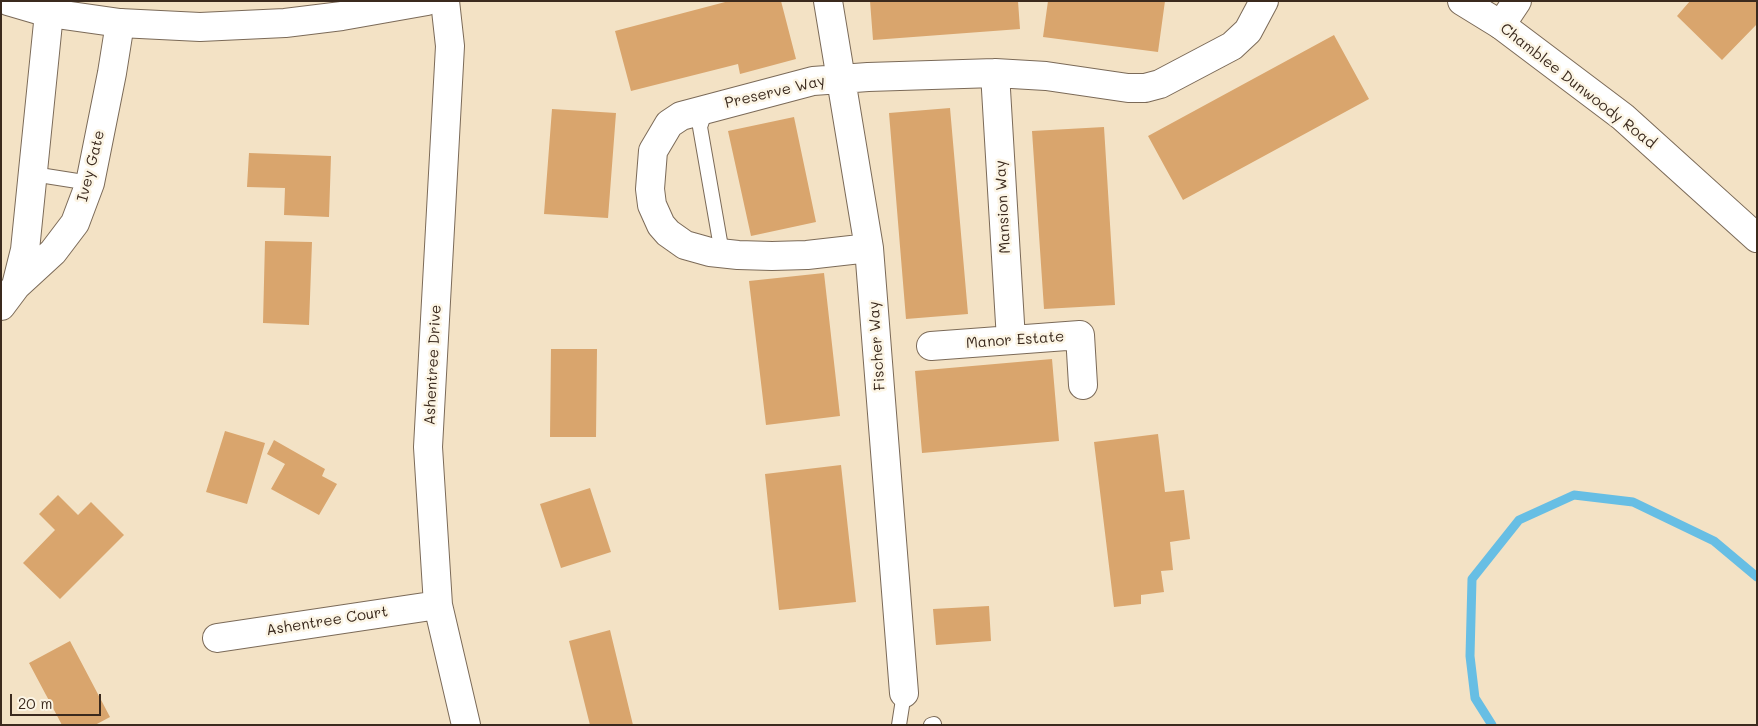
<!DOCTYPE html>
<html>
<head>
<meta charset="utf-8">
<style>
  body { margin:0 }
  #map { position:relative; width:1758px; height:726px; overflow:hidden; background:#f3e2c5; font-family:Mali,sans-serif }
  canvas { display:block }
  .frame { position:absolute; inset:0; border:2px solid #3b2a1e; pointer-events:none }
  .scale { position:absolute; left:10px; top:694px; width:91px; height:22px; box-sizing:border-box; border:2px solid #3b2a1e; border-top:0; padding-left:6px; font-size:15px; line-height:18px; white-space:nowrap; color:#3b2a1e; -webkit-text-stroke:4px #fcf5e5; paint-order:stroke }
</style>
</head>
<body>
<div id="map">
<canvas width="1758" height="726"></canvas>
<div class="frame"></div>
<div class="scale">20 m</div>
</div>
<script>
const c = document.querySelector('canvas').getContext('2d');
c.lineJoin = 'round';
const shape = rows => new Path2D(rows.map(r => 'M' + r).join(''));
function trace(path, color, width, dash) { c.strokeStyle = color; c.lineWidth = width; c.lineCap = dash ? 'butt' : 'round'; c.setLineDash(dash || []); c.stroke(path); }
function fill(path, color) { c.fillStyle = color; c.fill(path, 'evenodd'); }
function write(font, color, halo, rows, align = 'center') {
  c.font = font + ' Mali,sans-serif'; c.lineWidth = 5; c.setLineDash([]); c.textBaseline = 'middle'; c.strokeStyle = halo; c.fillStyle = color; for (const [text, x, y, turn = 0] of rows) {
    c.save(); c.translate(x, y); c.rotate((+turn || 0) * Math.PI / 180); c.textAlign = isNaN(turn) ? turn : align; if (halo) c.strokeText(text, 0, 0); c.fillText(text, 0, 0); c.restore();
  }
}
trace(shape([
  [1492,725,1475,698,1470,656,1472,579,1519,520,1574,495,1633,502,1714,541,1757,577]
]), '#67bee4', 9);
fill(shape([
  [729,1,781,1,796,59,740,74,738,64,631,91,615,31],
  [870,1,1018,1,1020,29,873,40],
  [1048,1,1165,1,1158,52,1043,37],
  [1690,1,1757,1,1757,24,1722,60,1677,16],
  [1334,35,1369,99,1183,200,1148,136],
  [950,108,968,314,906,319,889,113],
  [552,109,616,113,608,218,544,214],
  [794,117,816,222,751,236,728,131],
  [1104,127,1115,305,1044,309,1032,131],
  [249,153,331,156,329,217,284,215,285,188,247,187],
  [265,241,312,242,309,325,263,323],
  [824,273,840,416,766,425,749,281],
  [551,349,597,349,596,437,550,437],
  [1052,359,1059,441,922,453,915,371],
  [225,431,265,443,247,504,206,492],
  [1158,434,1165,492,1184,490,1190,539,1170,542,1173,570,1161,571,1164,592,1141,595,1141,604,1114,607,1094,442],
  [274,440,325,469,322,476,337,484,319,515,271,489,285,464,267,454],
  [841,465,856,602,779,610,765,474],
  [590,488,611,552,561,568,540,504],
  [58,495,78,515,91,502,124,535,60,599,23,563,55,530,39,514],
  [989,606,991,641,936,645,933,609],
  [610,630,633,725,590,725,569,641],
  [70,641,110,717,95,725,62,725,29,663]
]), '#d9a56d');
const lane = shape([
  [710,110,703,118,700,127,722,253],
  [33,174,90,183],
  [899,725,904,693],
  [931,725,934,724]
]);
const street = shape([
  [445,1,450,46,428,447,438,605,466,725],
  [828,1,869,248,904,693],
  [1501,25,1517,1],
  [995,73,1011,340],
  [869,248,807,255,772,256,738,255,710,252,685,245,668,233,661,225,652,205,650,189,653,151,669,124,681,116,813,81,868,77,995,73,1046,76,1128,88,1145,88,1160,84,1232,46,1248,31,1264,1],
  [16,286,25,250,49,13],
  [1,306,16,286,53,252,75,223,90,183,112,73,120,23],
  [931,346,1080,335,1083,385],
  [217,638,438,605]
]);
const secondary = shape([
  [8,1,49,13,120,23,200,27,285,23,342,16,427,1],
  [1462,1,1501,25,1623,117,1757,238]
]);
trace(lane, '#7b6a58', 16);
trace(street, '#7b6a58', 30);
trace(secondary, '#7b6a58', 30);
trace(lane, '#fff', 14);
trace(street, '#fff', 28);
trace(secondary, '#fff', 28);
write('15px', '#3b2a1e', '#fcf5e5', [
  ["Chamblee Dunwoody Road",1578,86,38],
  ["Preserve Way",775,92,-13],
  ["Ivey Gate",91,166,-76],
  ["Mansion Way",1003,207,-93],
  ["Manor Estate",1015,340,-4],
  ["Fischer Way",877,346,-94],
  ["Ashentree Drive",433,365,-87],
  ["Ashentree Court",327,621,-9]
]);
</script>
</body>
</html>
